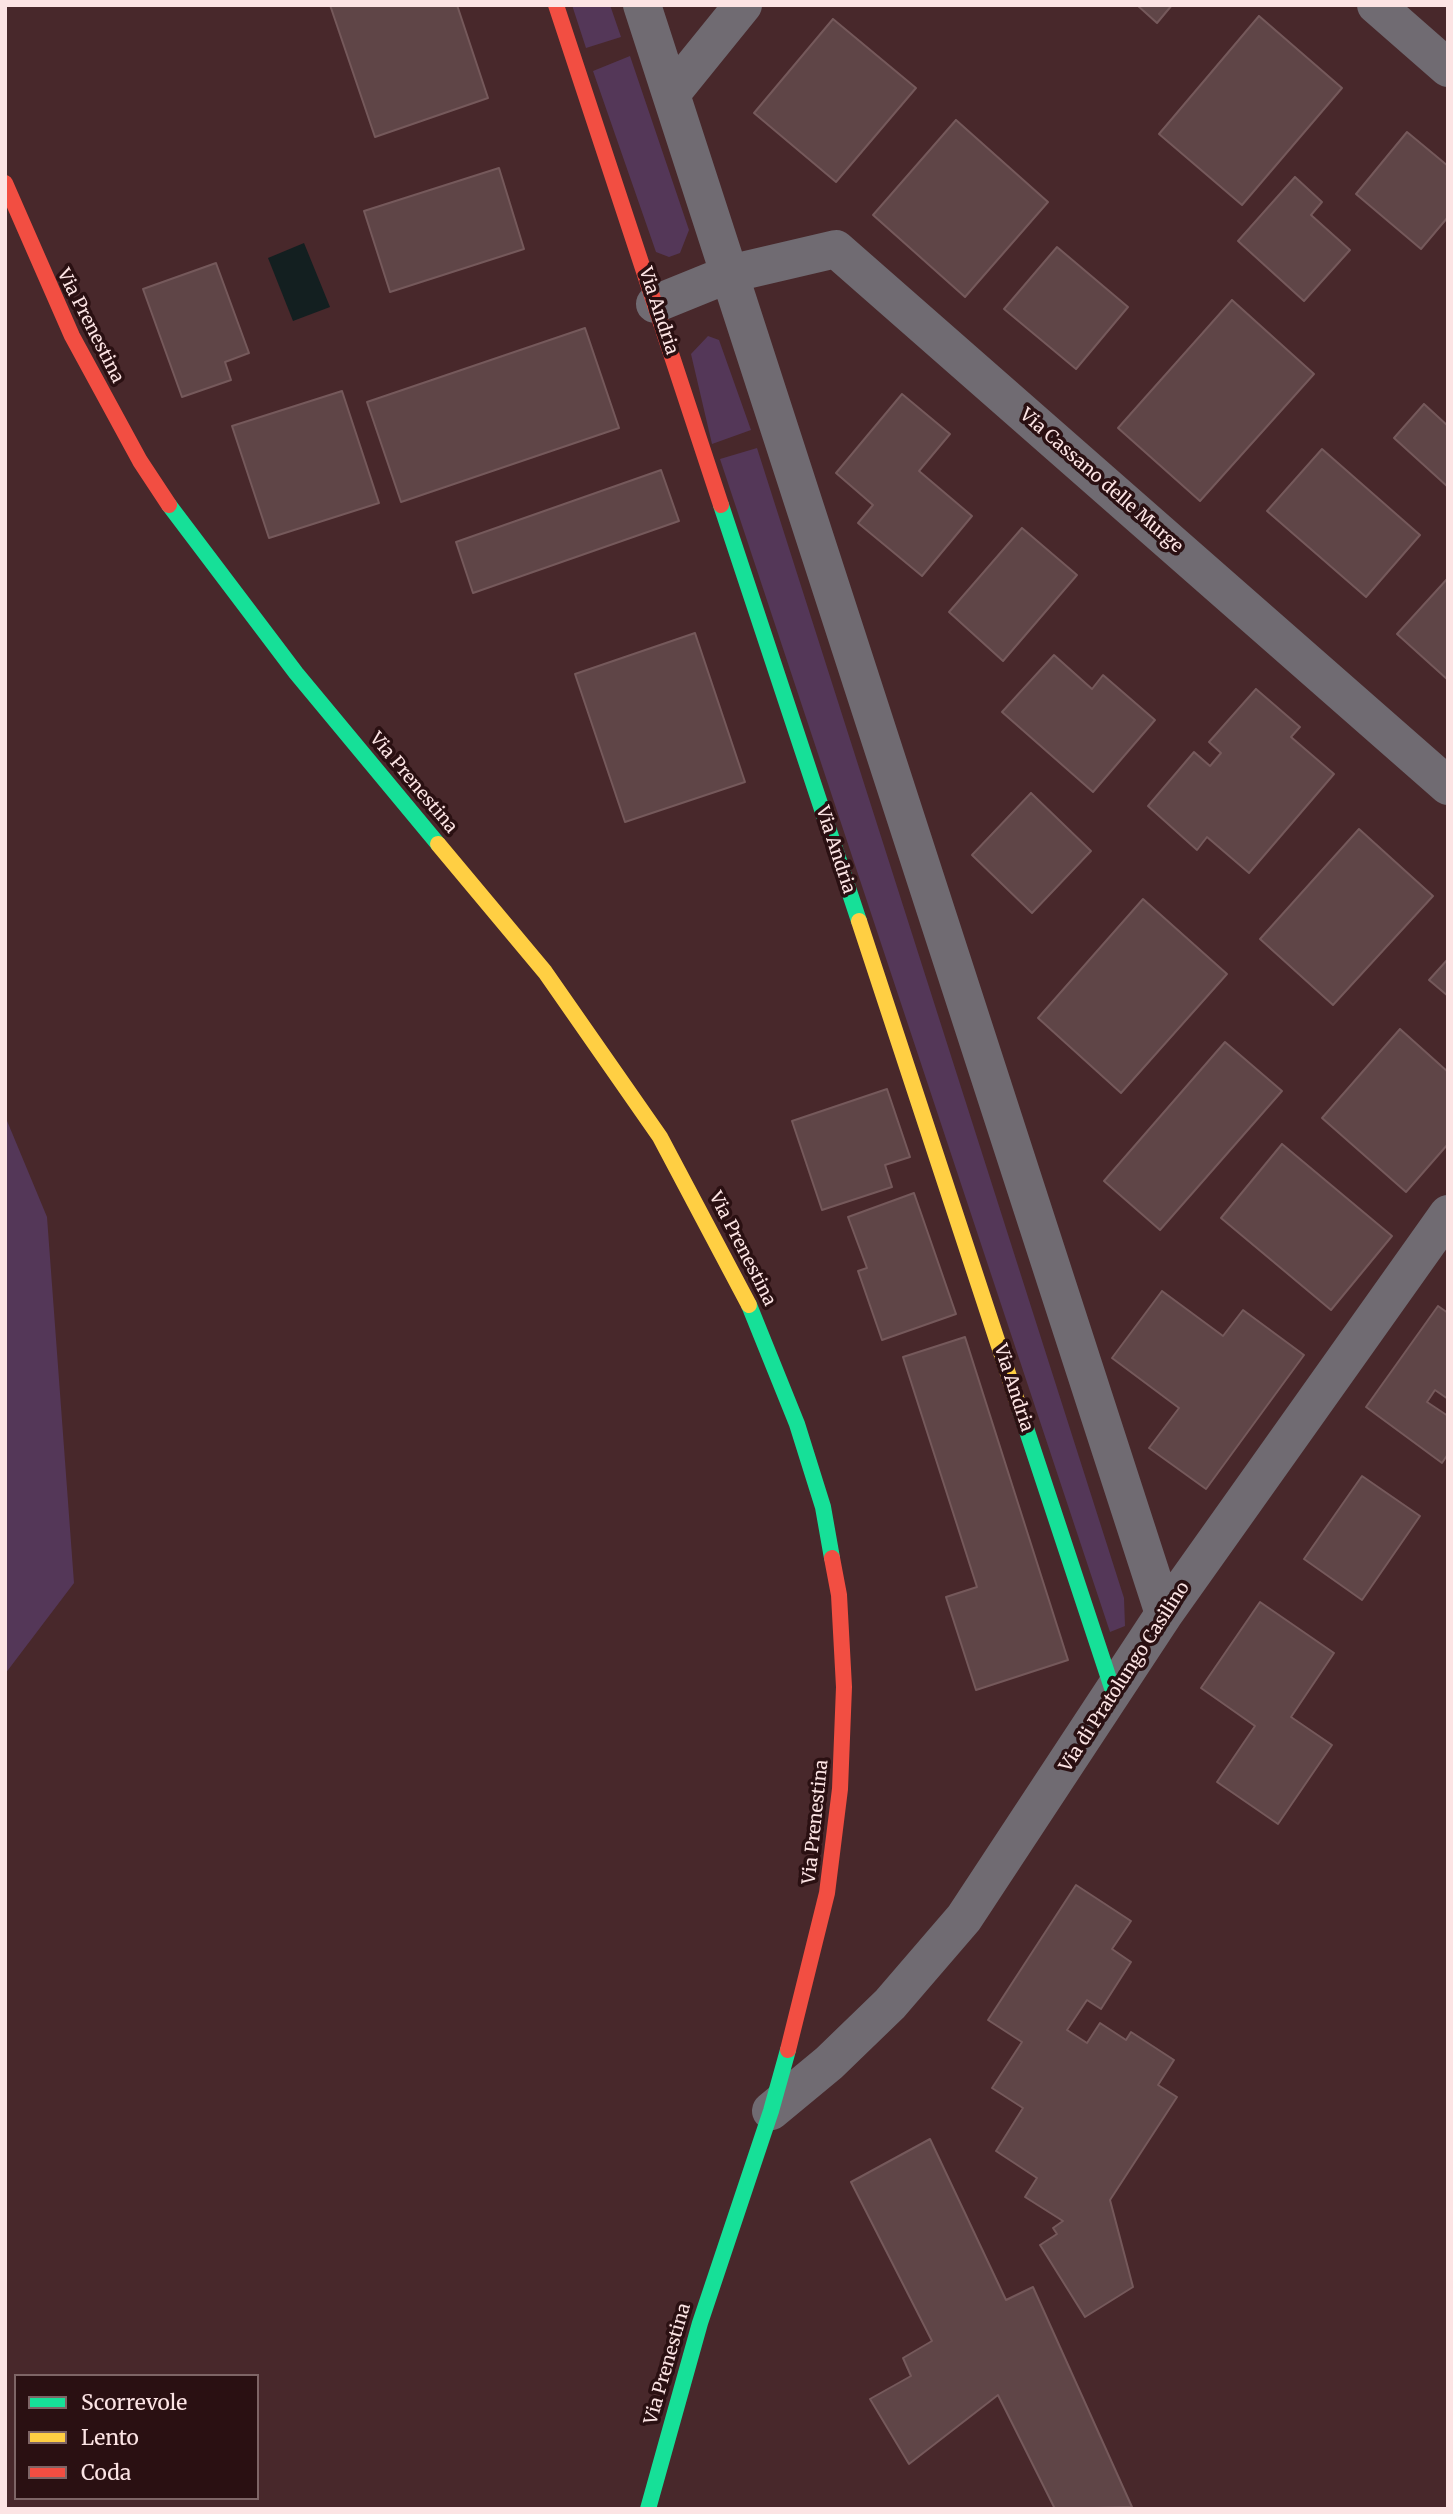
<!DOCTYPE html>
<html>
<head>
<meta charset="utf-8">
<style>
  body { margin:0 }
  #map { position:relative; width:1453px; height:2514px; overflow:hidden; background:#48282b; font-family:Merriweather,serif }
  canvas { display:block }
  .frame { position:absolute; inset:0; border:7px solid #fce4e4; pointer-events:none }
  .legend { position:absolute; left:14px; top:2374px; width:245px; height:126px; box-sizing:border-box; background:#2a1012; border:2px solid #7e6566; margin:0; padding:9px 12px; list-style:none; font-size:21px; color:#fce4e4 }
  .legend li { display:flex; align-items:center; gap:14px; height:35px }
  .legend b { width:35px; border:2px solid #7e6566 }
</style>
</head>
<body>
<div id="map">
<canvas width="1453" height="2514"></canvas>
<div class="frame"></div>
<ul class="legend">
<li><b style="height:9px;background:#16e098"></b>Scorrevole</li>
<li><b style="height:9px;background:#ffcf43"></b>Lento</li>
<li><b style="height:9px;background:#f24e42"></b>Coda</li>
</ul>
</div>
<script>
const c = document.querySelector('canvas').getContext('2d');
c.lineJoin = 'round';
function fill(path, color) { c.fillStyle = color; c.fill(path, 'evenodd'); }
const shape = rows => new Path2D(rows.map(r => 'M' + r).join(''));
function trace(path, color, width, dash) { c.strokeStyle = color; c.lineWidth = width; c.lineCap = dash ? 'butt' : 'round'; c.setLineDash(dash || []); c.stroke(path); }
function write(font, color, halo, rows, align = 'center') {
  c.font = font + ' Merriweather,serif'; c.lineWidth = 7; c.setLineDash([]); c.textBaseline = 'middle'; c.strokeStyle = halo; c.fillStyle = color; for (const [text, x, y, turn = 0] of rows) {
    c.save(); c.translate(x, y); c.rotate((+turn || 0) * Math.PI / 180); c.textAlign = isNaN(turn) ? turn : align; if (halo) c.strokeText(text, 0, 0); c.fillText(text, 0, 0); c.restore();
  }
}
fill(shape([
  [572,5,610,5,621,37,586,48],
  [630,56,689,230,680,253,669,257,656,252,593,71],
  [708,336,719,340,751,430,712,444,691,354],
  [757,448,1124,1598,1125,1626,1110,1632,720,459],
  [5,1116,47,1217,74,1583,5,1674]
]), '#543758');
fill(shape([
  [304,243,330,307,293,321,268,258]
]), '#131f20');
const building = shape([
  [330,5,457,5,488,98,375,137,330,5],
  [1137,5,1172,5,1157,23,1137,5],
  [1259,16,1342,88,1242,205,1159,134,1259,16],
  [833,19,916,88,836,182,754,113,833,19],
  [956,120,1048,202,965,297,873,215,956,120],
  [1407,132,1448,166,1448,217,1421,249,1356,194,1407,132],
  [499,168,524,249,390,292,364,211,499,168],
  [1295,177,1322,202,1311,215,1350,250,1304,301,1238,241,1295,177],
  [1057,247,1128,307,1076,369,1004,309,1057,247],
  [216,263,249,353,225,362,231,380,182,397,143,289,216,263],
  [1232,300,1314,374,1200,501,1118,428,1232,300],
  [585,328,619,428,401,502,367,402,585,328],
  [342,391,379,503,269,538,232,426,342,391],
  [902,394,950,434,919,471,972,516,922,576,858,523,873,505,836,473,902,394],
  [1424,404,1448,426,1448,487,1394,438,1424,404],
  [1322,449,1420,535,1366,597,1267,511,1322,449],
  [661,470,679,521,473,593,456,542,661,470],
  [1022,528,1077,575,1003,661,949,612,1022,528],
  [1448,578,1448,680,1397,634,1448,578],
  [695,633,745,782,625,822,575,674,695,633],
  [1054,655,1092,689,1103,675,1155,720,1093,792,1002,712,1054,655],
  [1256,689,1300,727,1291,737,1334,774,1249,873,1207,837,1197,850,1148,806,1194,752,1210,766,1221,753,1209,742,1256,689],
  [1031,793,1091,851,1032,913,972,855,1031,793],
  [1359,829,1433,896,1333,1005,1260,939,1359,829],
  [1143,899,1227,974,1121,1093,1038,1018,1143,899],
  [1448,959,1448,996,1429,980,1448,959],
  [1400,1029,1448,1072,1448,1144,1406,1192,1322,1118,1400,1029],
  [1225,1042,1282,1091,1160,1230,1104,1181,1225,1042],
  [887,1089,910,1157,885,1165,892,1187,822,1210,792,1121,887,1089],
  [1282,1144,1392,1236,1331,1310,1221,1218,1282,1144],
  [914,1193,956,1314,882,1340,858,1271,867,1268,848,1217,914,1193],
  [1162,1291,1223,1336,1243,1310,1304,1355,1206,1489,1149,1448,1179,1408,1112,1358,1162,1291],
  [1438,1306,1448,1313,1448,1399,1435,1390,1427,1402,1448,1416,1448,1454,1442,1463,1366,1407,1438,1306],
  [965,1337,1068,1660,976,1690,946,1597,977,1587,903,1357,965,1337],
  [1362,1476,1420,1516,1362,1600,1304,1559,1362,1476],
  [1260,1602,1334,1653,1291,1717,1332,1745,1278,1824,1217,1782,1255,1726,1201,1688,1260,1602],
  [1076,1885,1131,1921,1112,1949,1131,1962,1101,2009,1087,2000,1067,2030,1087,2043,1100,2023,1126,2040,1131,2032,1174,2060,1158,2085,1177,2097,1110,2200,1133,2287,1085,2317,1040,2245,1057,2234,1053,2228,1063,2221,1025,2197,1037,2178,996,2151,1023,2108,992,2088,1022,2042,988,2020,1076,1885],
  [930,2139,1006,2300,1033,2287,1132,2507,1055,2509,998,2395,909,2464,870,2399,911,2376,903,2358,932,2341,851,2182,930,2139]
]);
fill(building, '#5f4547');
trace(building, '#75595b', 2);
trace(shape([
  [642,5,1164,1614],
  [1376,5,1448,68],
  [671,94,743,5],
  [655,304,729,274,836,249,1448,786],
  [771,2111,829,2063,890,2004,964,1918,1164,1614,1448,1214]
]), '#706b72', 38);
trace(shape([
  [169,505,296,673,438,844],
  [721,505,859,921],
  [749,1305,797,1424,823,1507,832,1558],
  [1020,1410,1114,1694],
  [648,2509,700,2323,771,2111,788,2050]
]), '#16e098', 16);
trace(shape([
  [438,844,545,972,660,1137,749,1305],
  [859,921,1020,1410]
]), '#ffcf43', 16);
trace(shape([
  [556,5,721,505],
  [5,183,72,336,140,461,169,505],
  [788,2050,827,1893,840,1789,844,1687,839,1595,832,1558]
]), '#f24e42', 16);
write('18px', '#fce4e4', '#2a1012', [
  ["Via Andria",658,311,72],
  ["Via Prenestina",90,326,63],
  ["Via Cassano delle Murge",1101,481,41],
  ["Via Prenestina",413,783,50],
  ["Via Andria",835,850,72],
  ["Via Prenestina",742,1249,63],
  ["Via Andria",1013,1388,72],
  ["Via di Pratolungo Casilino",1125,1677,-57],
  ["Via Prenestina",816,1822,-84],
  ["Via Prenestina",668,2364,-74]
]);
</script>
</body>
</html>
